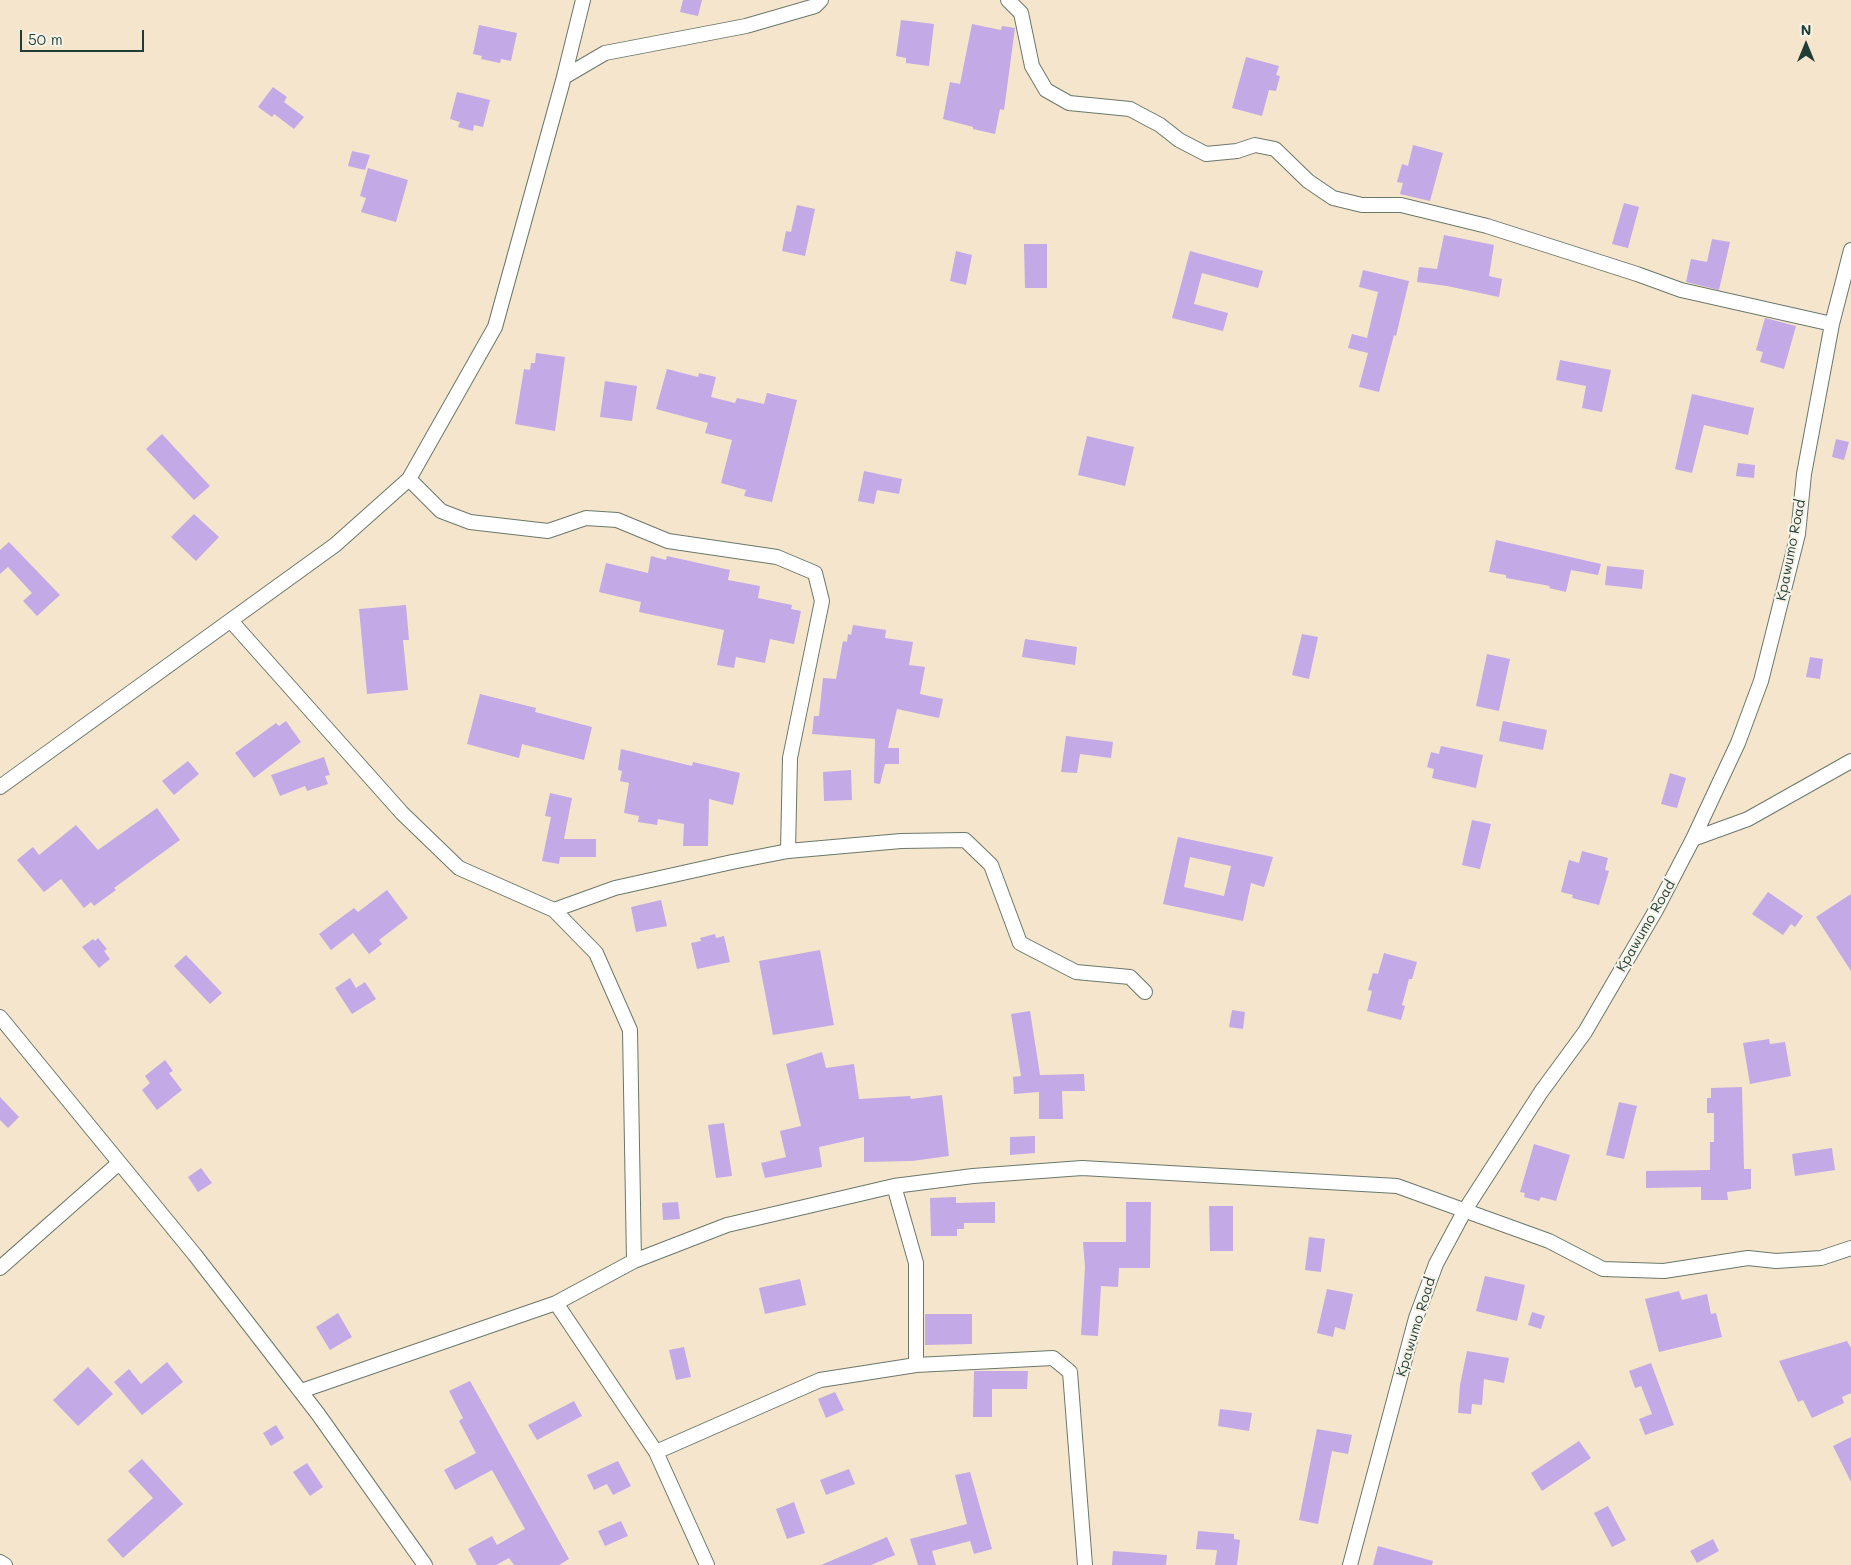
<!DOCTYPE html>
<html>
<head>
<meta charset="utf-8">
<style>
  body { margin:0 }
  #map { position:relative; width:1851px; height:1565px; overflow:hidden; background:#f5e5cd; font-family:Mali,sans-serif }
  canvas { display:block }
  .north { position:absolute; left:1781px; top:20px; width:50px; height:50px; -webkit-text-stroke:4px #f7f3e8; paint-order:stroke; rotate:0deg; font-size:14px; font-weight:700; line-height:20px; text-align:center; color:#1f3d34 }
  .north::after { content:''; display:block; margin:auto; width:18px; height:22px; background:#1f3d34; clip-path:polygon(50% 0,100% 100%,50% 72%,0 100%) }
  .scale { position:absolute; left:20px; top:30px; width:124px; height:22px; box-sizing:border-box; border:2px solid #1f3d34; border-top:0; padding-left:6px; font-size:15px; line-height:18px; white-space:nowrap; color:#1f3d34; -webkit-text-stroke:4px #f7f3e8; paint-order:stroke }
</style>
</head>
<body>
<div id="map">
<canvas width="1851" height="1565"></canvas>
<div class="north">N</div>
<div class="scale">50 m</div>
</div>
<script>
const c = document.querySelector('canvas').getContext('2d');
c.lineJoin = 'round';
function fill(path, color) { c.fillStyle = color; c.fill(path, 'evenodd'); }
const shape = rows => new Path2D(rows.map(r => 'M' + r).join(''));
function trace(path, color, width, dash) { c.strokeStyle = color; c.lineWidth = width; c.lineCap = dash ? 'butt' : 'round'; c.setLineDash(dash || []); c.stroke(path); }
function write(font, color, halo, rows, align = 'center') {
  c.font = font + ' Mali,sans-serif'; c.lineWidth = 4.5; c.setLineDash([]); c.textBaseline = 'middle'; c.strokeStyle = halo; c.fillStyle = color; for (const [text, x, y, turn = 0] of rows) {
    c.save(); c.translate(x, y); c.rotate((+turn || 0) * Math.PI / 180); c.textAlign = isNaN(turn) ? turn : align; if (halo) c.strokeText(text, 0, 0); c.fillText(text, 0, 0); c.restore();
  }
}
fill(shape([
  [683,0,702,0,698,16,680,12],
  [901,20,934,24,929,66,906,63,906,58,896,56],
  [972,24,1001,30,1002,26,1015,28,1004,110,1000,109,995,134,973,129,973,127,943,119,950,82,960,84],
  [479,25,517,33,511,61,501,59,500,63,481,59,482,56,473,54],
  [1246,57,1279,66,1276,75,1280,76,1276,91,1269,90,1262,116,1232,108],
  [273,87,287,97,284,102,304,117,294,129,274,114,272,117,258,107],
  [457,92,490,100,483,127,474,125,473,131,458,127,460,122,450,119],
  [1413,145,1443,153,1430,201,1400,194,1403,183,1397,182,1402,164,1408,166],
  [352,151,370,155,365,170,348,166],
  [368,168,408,180,396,222,361,212,366,198,360,196],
  [1624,203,1639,207,1628,248,1612,244],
  [797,205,815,209,805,256,782,251,786,231,791,232],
  [1444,235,1494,245,1489,276,1502,279,1499,297,1447,286,1417,282,1419,267,1437,269],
  [1712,239,1730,242,1719,290,1686,282,1691,259,1707,262],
  [1024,244,1047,244,1047,288,1025,288],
  [956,251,972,255,966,285,950,281],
  [1190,251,1263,271,1258,288,1202,273,1194,304,1228,313,1223,331,1172,318],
  [1363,270,1409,281,1396,336,1394,335,1379,392,1359,387,1368,353,1348,348,1352,334,1367,338,1378,292,1359,287],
  [1765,318,1796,326,1784,369,1760,362,1763,352,1756,350],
  [536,353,565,357,555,431,515,424,524,369,530,370,531,363,535,363],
  [1560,360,1611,370,1602,412,1582,408,1586,386,1556,380],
  [667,369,698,377,699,373,716,377,711,397,735,403,737,398,764,404,767,393,797,400,772,502,744,496,746,490,721,483,732,440,705,433,708,423,656,409],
  [605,381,637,386,632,421,600,417],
  [1692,394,1754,408,1748,435,1704,425,1692,473,1675,469],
  [162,434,210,486,194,500,146,449],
  [1087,436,1134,447,1125,486,1078,475],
  [1836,439,1849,442,1844,460,1832,457],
  [1738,463,1755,465,1754,478,1736,476],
  [864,471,902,479,899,494,877,490,874,504,858,501],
  [194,514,219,537,196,561,171,537],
  [1496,540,1601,564,1598,575,1571,570,1566,592,1549,588,1550,586,1506,578,1506,575,1489,572],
  [9,542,60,595,37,616,23,601,32,593,8,567,0,574,0,550],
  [651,556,666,560,667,556,730,570,728,580,760,586,758,598,792,605,791,609,801,611,794,644,770,639,765,663,736,657,734,668,717,665,724,630,639,612,641,602,599,592,606,563,648,573],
  [1607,566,1644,570,1642,589,1605,585],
  [406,605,409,640,403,640,408,690,367,694,359,609],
  [853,625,886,630,885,638,913,642,909,665,925,667,920,694,943,699,939,718,897,709,888,748,899,748,899,764,885,764,880,784,874,783,875,739,812,734,814,716,819,716,823,678,836,679,843,641,847,642,848,634,851,635],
  [1302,634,1318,637,1309,679,1292,675],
  [1025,639,1077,647,1075,665,1022,657],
  [1487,654,1510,659,1499,711,1476,706],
  [1810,657,1823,659,1820,679,1806,677],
  [480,694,536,708,535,712,592,727,584,760,522,744,519,758,467,744],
  [286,721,301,742,254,778,235,753,276,723,279,726],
  [1503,721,1547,730,1543,750,1499,741],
  [1066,736,1113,742,1111,758,1080,754,1077,773,1061,772],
  [1441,746,1483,755,1476,788,1432,778,1434,769,1427,767,1431,752,1439,754],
  [621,749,692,766,693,762,740,773,733,805,709,799,708,846,683,846,684,824,658,819,657,825,638,822,639,816,624,813,629,783,620,781,622,771,618,770],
  [324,757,330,775,325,776,328,784,307,791,305,786,280,796,271,775],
  [188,761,199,774,174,795,162,781],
  [851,770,852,800,824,801,823,772],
  [1670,773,1686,778,1677,808,1661,804],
  [550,793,572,798,564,839,596,839,596,857,560,857,559,864,542,861,551,817,545,816],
  [157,808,180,840,114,888,116,890,94,906,91,902,84,908,61,879,44,892,17,860,33,847,39,855,76,825,98,850],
  [1472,820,1491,824,1480,869,1462,865],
  [1178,837,1273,857,1264,887,1251,883,1243,921,1163,904],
  [1190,857,1231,866,1224,896,1184,887],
  [1582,851,1608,858,1605,870,1609,871,1599,905,1572,898,1573,895,1561,892,1569,860,1579,863],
  [387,890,408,918,379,940,382,944,369,954,353,933,331,950,319,934,354,908,358,912],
  [1768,892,1803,916,1795,927,1791,924,1783,935,1752,914],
  [1851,894,1851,971,1816,917],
  [661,900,667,926,636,932,631,907],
  [715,934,716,938,724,936,730,962,697,969,691,943,701,941,700,938],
  [98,938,107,949,104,951,110,959,99,968,82,947,93,939,95,941],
  [820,950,834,1025,773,1035,759,961],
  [1384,953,1417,962,1412,979,1409,979,1402,1005,1405,1006,1401,1020,1367,1011,1372,991,1368,990,1373,973,1378,974],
  [186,955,222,993,210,1004,174,966],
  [350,978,356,988,365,982,376,999,352,1014,335,988],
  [1232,1010,1245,1012,1243,1029,1229,1027],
  [1030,1011,1040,1075,1084,1074,1085,1091,1062,1091,1063,1119,1039,1119,1039,1092,1014,1094,1013,1077,1021,1076,1011,1014],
  [1769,1039,1770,1044,1785,1042,1791,1076,1750,1084,1743,1043],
  [822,1052,826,1068,854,1064,859,1099,910,1096,911,1099,942,1095,949,1156,912,1161,864,1162,864,1137,819,1147,822,1167,765,1178,761,1163,786,1157,780,1131,801,1126,786,1064],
  [165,1060,173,1071,169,1073,182,1090,157,1110,142,1090,150,1083,145,1076],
  [1742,1087,1744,1169,1751,1169,1751,1189,1727,1192,1728,1200,1701,1200,1701,1187,1646,1188,1646,1171,1710,1170,1710,1142,1714,1142,1714,1113,1707,1113,1707,1098,1711,1098,1711,1088],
  [0,1097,19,1117,8,1128,0,1120],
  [1619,1102,1637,1106,1624,1159,1606,1155],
  [724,1123,732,1176,716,1178,708,1125],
  [1035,1136,1035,1153,1010,1155,1010,1137],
  [1534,1144,1570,1155,1556,1201,1541,1197,1539,1201,1524,1197,1525,1193,1520,1192],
  [1832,1148,1835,1170,1795,1176,1792,1154],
  [201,1168,212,1183,198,1192,188,1177],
  [956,1197,956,1203,995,1202,995,1223,964,1223,964,1229,957,1229,957,1236,931,1236,930,1198],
  [678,1202,680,1219,663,1220,662,1203],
  [1126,1202,1151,1202,1150,1268,1119,1268,1118,1287,1101,1286,1098,1336,1081,1335,1085,1267,1083,1242,1126,1242],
  [1209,1206,1233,1206,1233,1251,1210,1251],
  [1309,1237,1325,1239,1321,1272,1305,1270],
  [1485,1276,1525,1285,1517,1321,1476,1311],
  [800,1279,806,1305,765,1314,759,1288],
  [1327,1289,1353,1294,1345,1330,1335,1327,1333,1337,1317,1333],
  [1679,1291,1682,1300,1707,1294,1711,1314,1716,1313,1722,1337,1659,1352,1645,1299],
  [1532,1312,1545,1316,1541,1329,1528,1325],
  [338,1313,352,1337,330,1350,316,1327],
  [925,1314,972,1314,972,1344,925,1345],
  [1847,1341,1851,1348,1851,1393,1842,1397,1844,1403,1812,1418,1803,1400,1798,1402,1779,1361],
  [684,1347,691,1377,676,1380,669,1350],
  [1467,1351,1509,1358,1504,1383,1484,1379,1482,1405,1472,1404,1471,1414,1458,1413,1460,1385],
  [167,1362,183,1382,142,1415,114,1382,129,1369,141,1384],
  [1651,1363,1674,1425,1645,1435,1639,1419,1652,1414,1641,1386,1635,1388,1629,1371],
  [88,1367,113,1394,78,1426,53,1400],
  [974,1371,1028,1371,1027,1389,992,1389,992,1417,973,1417],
  [470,1381,569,1559,559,1565,514,1565,509,1558,496,1565,477,1565,468,1549,492,1536,497,1545,525,1529,492,1470,455,1490,444,1470,476,1453,459,1421,463,1418,449,1391],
  [835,1392,844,1410,826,1418,818,1399],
  [574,1401,582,1416,537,1440,528,1425],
  [1220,1409,1252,1413,1249,1431,1218,1426],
  [276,1425,284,1438,271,1446,263,1433],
  [1317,1429,1352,1435,1348,1454,1332,1451,1318,1524,1299,1520],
  [1851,1437,1851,1482,1833,1446],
  [1579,1441,1591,1458,1542,1491,1531,1473],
  [142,1459,183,1504,123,1558,107,1540,153,1498,128,1471],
  [618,1461,631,1486,613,1495,607,1484,594,1490,587,1475],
  [307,1463,323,1487,310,1496,293,1472],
  [849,1469,855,1484,826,1495,820,1480],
  [970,1472,992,1549,974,1554,970,1541,932,1551,936,1565,918,1565,910,1539,967,1524,955,1475],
  [794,1502,805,1533,787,1539,776,1509],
  [1608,1506,1626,1540,1612,1547,1594,1513],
  [621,1521,628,1536,605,1546,598,1531],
  [1198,1531,1234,1534,1234,1539,1240,1540,1237,1565,1215,1565,1217,1550,1196,1549],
  [887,1537,895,1555,871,1565,821,1565],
  [1713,1539,1719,1551,1697,1563,1690,1551],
  [1378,1546,1433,1561,1432,1565,1373,1565],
  [1113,1551,1167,1555,1166,1565,1112,1565]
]), '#c3a9e5');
const street = shape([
  [1008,0,1021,13,1032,66,1046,90,1069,103,1130,109,1160,125,1179,140,1206,154,1237,151,1255,145,1275,149,1308,181,1333,198,1362,205,1401,205,1487,226,1637,274,1681,290,1832,324],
  [564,77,605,53,746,26,815,6,821,0],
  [409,479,441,511,470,522,548,531,586,518,617,520,668,541,777,557,815,573,822,601,790,758,788,851],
  [231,621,402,813,459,868,554,910,596,953,630,1030,634,1261],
  [0,787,335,545,409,479,495,327,564,77,583,0],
  [1693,839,1748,819,1851,761],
  [554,910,615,888,732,862,788,851,901,841,965,840,991,865,1020,943,1076,972,1130,977,1145,992],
  [0,1017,195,1255,264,1344,318,1414,425,1565],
  [894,1186,916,1263,916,1365],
  [0,1268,119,1163],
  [556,1303,656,1452,707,1565],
  [301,1391,556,1303,634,1261,727,1225,894,1186,973,1176,1082,1168,1397,1186,1549,1241,1603,1269,1664,1271,1748,1258,1776,1261,1821,1258,1851,1248],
  [656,1452,820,1380,916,1365,1053,1358,1070,1372,1085,1565],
  [0,1562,5,1565],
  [1350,1565,1416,1318,1436,1264,1465,1210,1541,1092,1585,1032,1656,910,1693,839,1738,743,1761,681,1798,534,1804,474,1832,324,1851,250]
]);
trace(street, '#6a786a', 16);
trace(street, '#fff', 14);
write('14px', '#1f3d34', '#f7f3e8', [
  ["Kpawumo Road",1791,550,-79],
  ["Kpawumo Road",1646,926,-60],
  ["Kpawumo Road",1416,1327,-73]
]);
</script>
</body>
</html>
